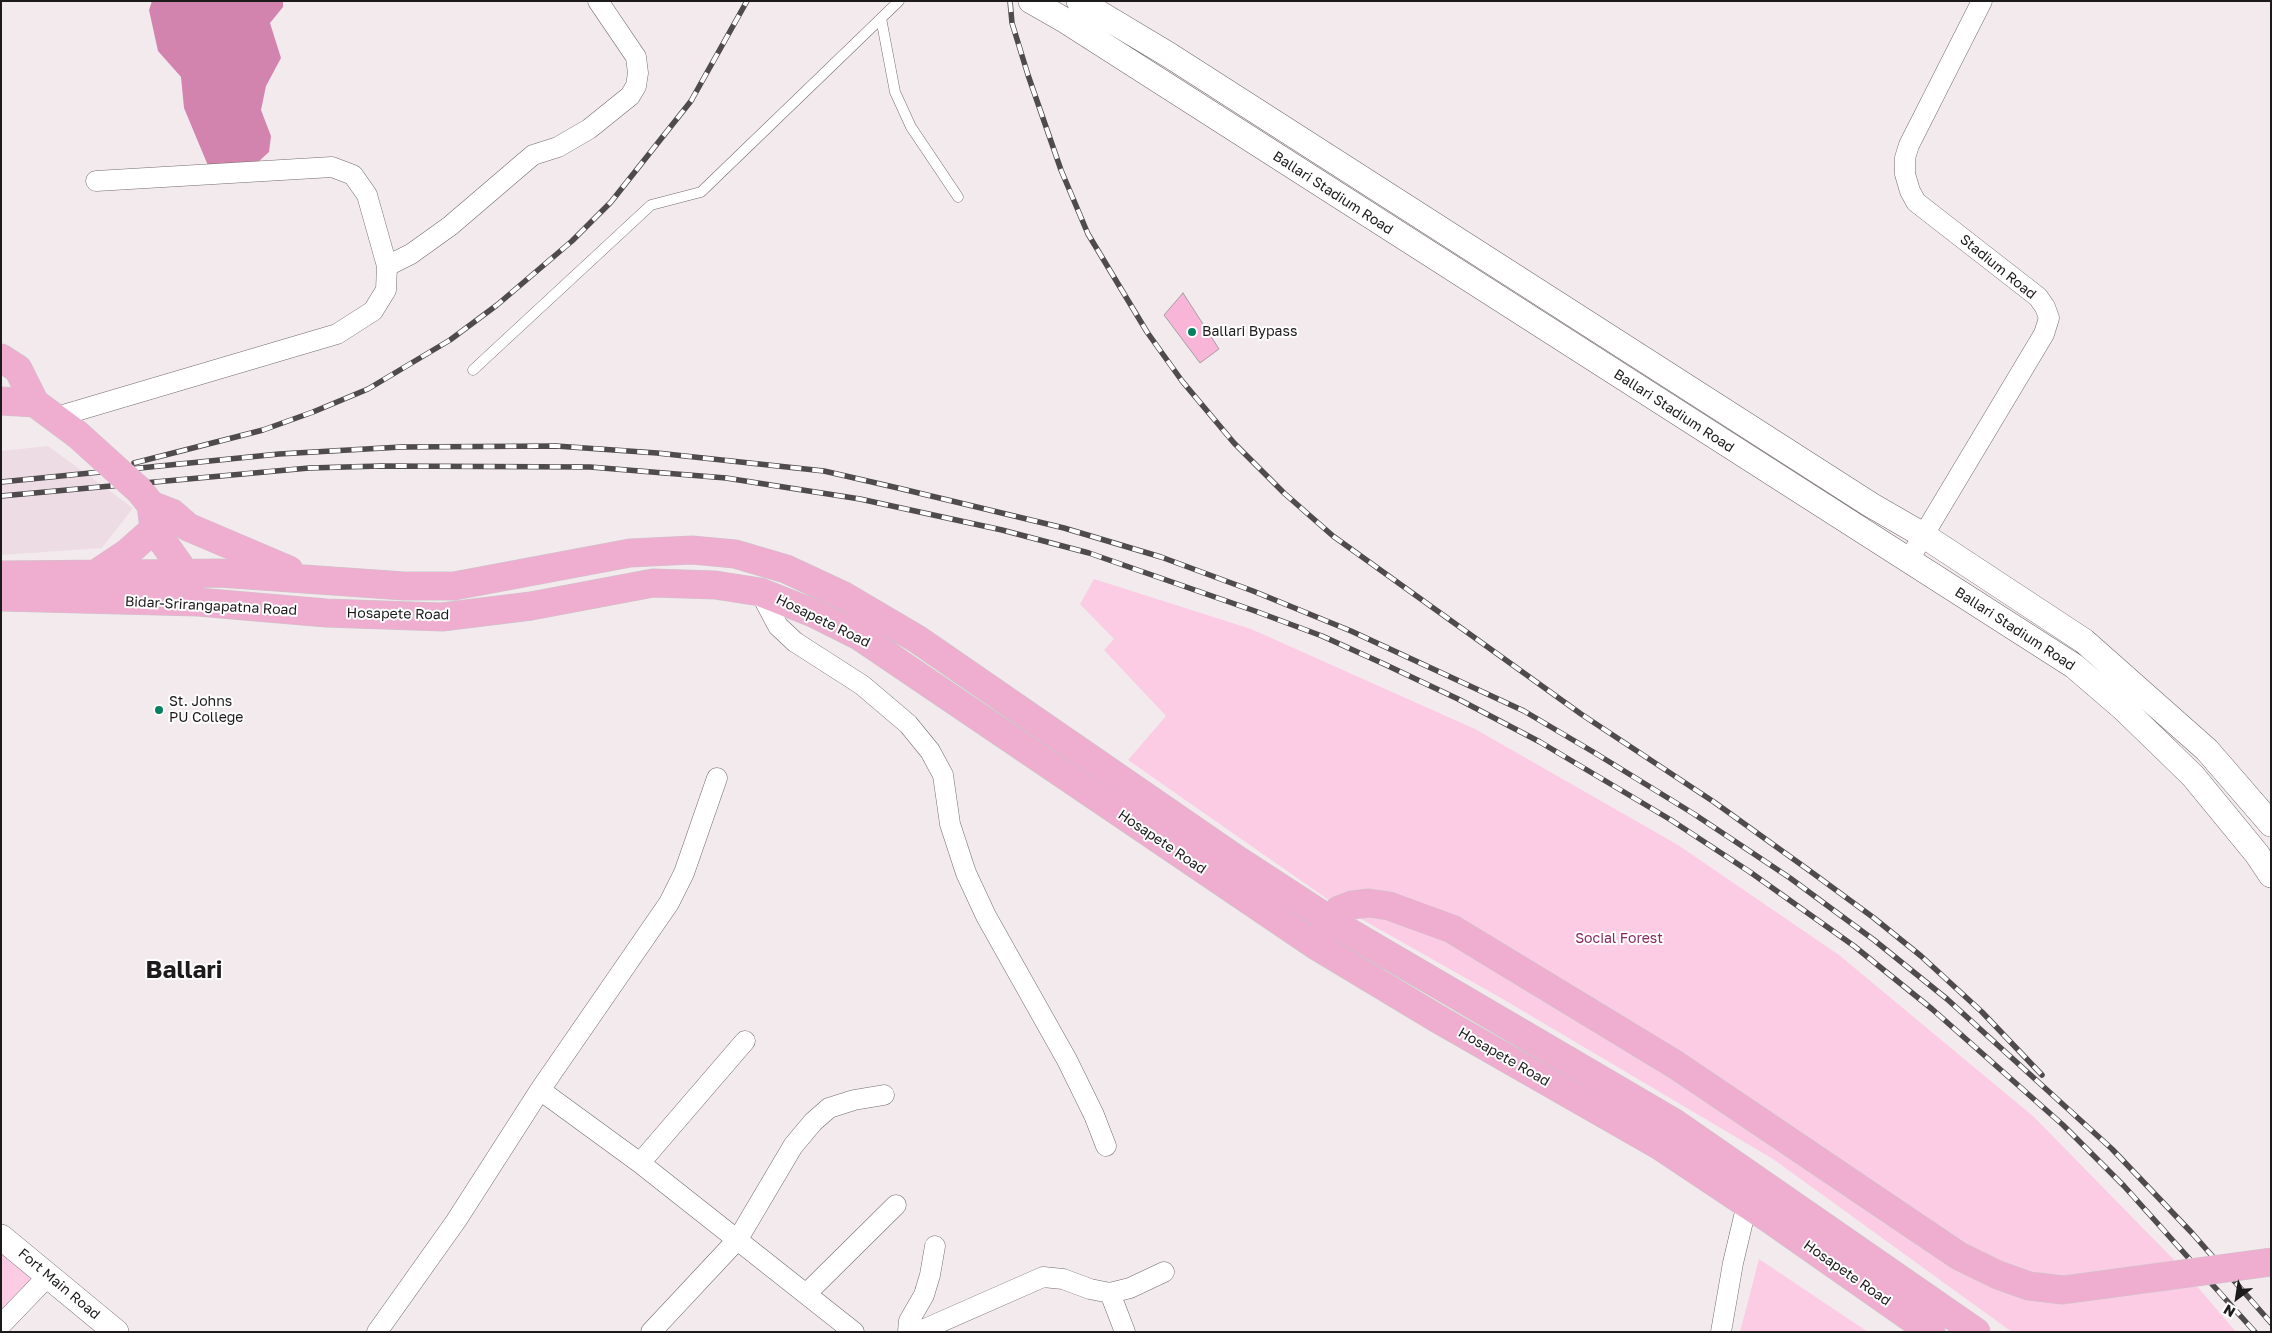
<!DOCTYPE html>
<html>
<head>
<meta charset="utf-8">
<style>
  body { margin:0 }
  #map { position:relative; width:2272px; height:1333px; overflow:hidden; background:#f3eaee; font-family:"Golos Text",sans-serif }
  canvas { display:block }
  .frame { position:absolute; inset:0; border:2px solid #1d1a1b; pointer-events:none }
  .north { position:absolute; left:2212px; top:1273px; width:50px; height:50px; -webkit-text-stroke:4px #fff; paint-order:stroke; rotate:211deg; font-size:14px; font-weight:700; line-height:20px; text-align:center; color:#1d1a1b }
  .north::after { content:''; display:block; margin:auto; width:18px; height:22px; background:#1d1a1b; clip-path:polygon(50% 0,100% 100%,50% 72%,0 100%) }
</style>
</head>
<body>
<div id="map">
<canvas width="2272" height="1333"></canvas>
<div class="frame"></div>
<div class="north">N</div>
</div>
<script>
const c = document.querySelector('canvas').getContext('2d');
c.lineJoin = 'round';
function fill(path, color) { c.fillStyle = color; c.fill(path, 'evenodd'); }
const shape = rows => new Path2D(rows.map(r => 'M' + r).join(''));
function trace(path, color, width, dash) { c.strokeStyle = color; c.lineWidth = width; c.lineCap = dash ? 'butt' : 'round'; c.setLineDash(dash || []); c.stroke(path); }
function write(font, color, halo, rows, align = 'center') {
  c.font = font + ' "Golos Text",sans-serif'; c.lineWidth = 4; c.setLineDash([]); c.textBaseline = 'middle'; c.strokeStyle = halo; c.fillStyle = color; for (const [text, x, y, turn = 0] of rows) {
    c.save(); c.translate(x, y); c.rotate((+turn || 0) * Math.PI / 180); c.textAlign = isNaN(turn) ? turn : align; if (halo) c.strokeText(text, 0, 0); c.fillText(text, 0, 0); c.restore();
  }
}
fill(shape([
  [48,446,133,508,102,548,1,555,1,451]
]), '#eddce4');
fill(shape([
  [1094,579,1251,629,1475,729,1678,845,1839,955,2034,1117,2179,1265,2236,1332,2012,1332,1773,1159,1501,998,1333,903,1128,760,1166,716,1104,650,1114,639,1080,604],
  [1,1244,39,1276,1,1316],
  [1759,1259,1868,1332,1740,1332]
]), '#fbcce3');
fill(shape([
  [152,1,283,1,283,7,270,23,281,58,266,86,261,110,271,136,269,152,248,171,209,168,184,108,181,77,158,51,149,10]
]), '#d384ae');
const building = shape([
  [1183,293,1219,349,1200,363,1164,315,1183,293]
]);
fill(building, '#f8b5d7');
trace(building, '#a49ca0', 1);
const service = shape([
  [881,18,895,92,911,127,958,197],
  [473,370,651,205,701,192,899,1]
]);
const minor = shape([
  [387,266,411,254,450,226,533,155,558,147,589,129,630,96,636,86,638,73,636,57,598,1],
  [56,417,337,334,373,311,386,290,387,266,367,195,353,175,332,167,96,181],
  [1908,561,2044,334,2049,318,2045,307,2038,297,1916,202,1910,191,1905,174,1905,158,1909,145,1982,1],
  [760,592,778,626,795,642,862,685,908,724,930,751,943,775,950,824,966,873,986,916,1067,1060,1094,1115,1106,1146],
  [540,1090,640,1163,854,1332],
  [640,1163,745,1041],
  [1110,1293,1125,1332],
  [806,1294,896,1205],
  [1,1325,49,1275],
  [377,1332,456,1221,540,1090,669,903,684,873,717,778],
  [651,1332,738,1239,793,1146,813,1122,829,1108,854,1100,884,1095],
  [908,1332,909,1321,924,1295,930,1275,935,1246],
  [918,1332,1043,1277,1063,1279,1090,1289,1110,1293,1130,1288,1164,1272],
  [1721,1332,1733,1263,1747,1204]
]);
const tertiary = shape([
  [1031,1,1066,21,2074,666,2124,709,2193,776,2257,854,2271,875],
  [1079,1,1169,55,1871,505,1923,535,2084,641,2207,750,2271,824],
  [1,1237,116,1332]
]);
const trunk = shape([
  [1,358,18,369,35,403],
  [1,401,35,403,78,435],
  [140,491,151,505,172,513,188,527,289,570],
  [151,505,154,529,185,573,190,585],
  [1,575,219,573,404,586,454,586,630,553,692,550,735,554,786,569,844,596,917,639,1236,859,1342,928,1673,1122,1976,1332],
  [94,575,127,553,154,529],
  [1,597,198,602,326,613,442,617,531,606,653,583,715,585,760,592,813,613,859,636,1315,945,1438,1019,1660,1146,1774,1222,1931,1332],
  [1321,935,1339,910,1352,905,1369,903,1389,906]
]);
trace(service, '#736b6e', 11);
trace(minor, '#736b6e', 21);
trace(tertiary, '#736b6e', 26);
trace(trunk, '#c9c8c8', 29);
trace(service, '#fff', 10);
trace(minor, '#fff', 20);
trace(tertiary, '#fff', 25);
trace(trunk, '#efaed0', 28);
const rail = shape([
  [1010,1,1012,23,1028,75,1061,170,1088,234,1147,332,1182,381,1234,443,1284,493,1333,536,1581,714,1714,802,1810,871,1874,918,1921,956,1982,1012,2042,1075],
  [134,463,263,430,313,412,368,389,450,340,497,305,572,241,611,202,691,101,747,1],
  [1,482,279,454,401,447,556,446,657,453,824,471,898,488,1064,528,1161,557,1253,591,1351,631,1524,711,1595,753,1694,814,1790,878,1874,940,1947,999,2112,1149,2192,1233,2271,1323],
  [1,496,309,468,381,466,590,467,726,478,860,499,1002,530,1089,553,1255,611,1322,636,1384,664,1458,699,1540,742,1671,820,1750,872,1854,946,1932,1009,2063,1125,2124,1186,2255,1332]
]);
trace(rail, '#4f4b4c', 5.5);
trace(rail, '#fff', 4, [11]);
const trunkBridge = shape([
  [78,435,140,491],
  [1389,906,1452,929,1676,1065,1959,1256,1998,1275,2029,1286,2063,1290,2271,1262]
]);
trace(trunkBridge, '#c9c8c8', 29, []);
trace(trunkBridge, '#efaed0', 28);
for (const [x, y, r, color] of [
  [1192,332,5,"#03805f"],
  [159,710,5,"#03805f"]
]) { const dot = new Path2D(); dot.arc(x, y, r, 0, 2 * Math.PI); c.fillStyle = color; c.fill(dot); trace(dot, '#fff', 2); }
write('14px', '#1d1a1b', '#fff', [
  ["Ballari Stadium Road",1333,193,33],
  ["Stadium Road",1998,267,39],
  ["Ballari Stadium Road",1674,411,33],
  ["Bidar-Srirangapatna Road",211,606,3],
  ["Hosapete Road",398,614,1],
  ["Hosapete Road",823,621,26],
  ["Ballari Stadium Road",2015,629,33],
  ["Hosapete Road",1162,842,34],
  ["Hosapete Road",1504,1057,30],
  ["Hosapete Road",1847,1273,35],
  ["Fort Main Road",59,1284,40]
]);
write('14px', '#1d1a1b', '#fff', [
  ["Ballari Bypass",1202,332],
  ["St. Johns",169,702],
  ["PU College",169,718]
], 'left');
write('14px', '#862961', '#fff', [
  ["Social Forest",1619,939]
]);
write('bold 24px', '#1d1a1b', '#fff', [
  ["Ballari",184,970]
]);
</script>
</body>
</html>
